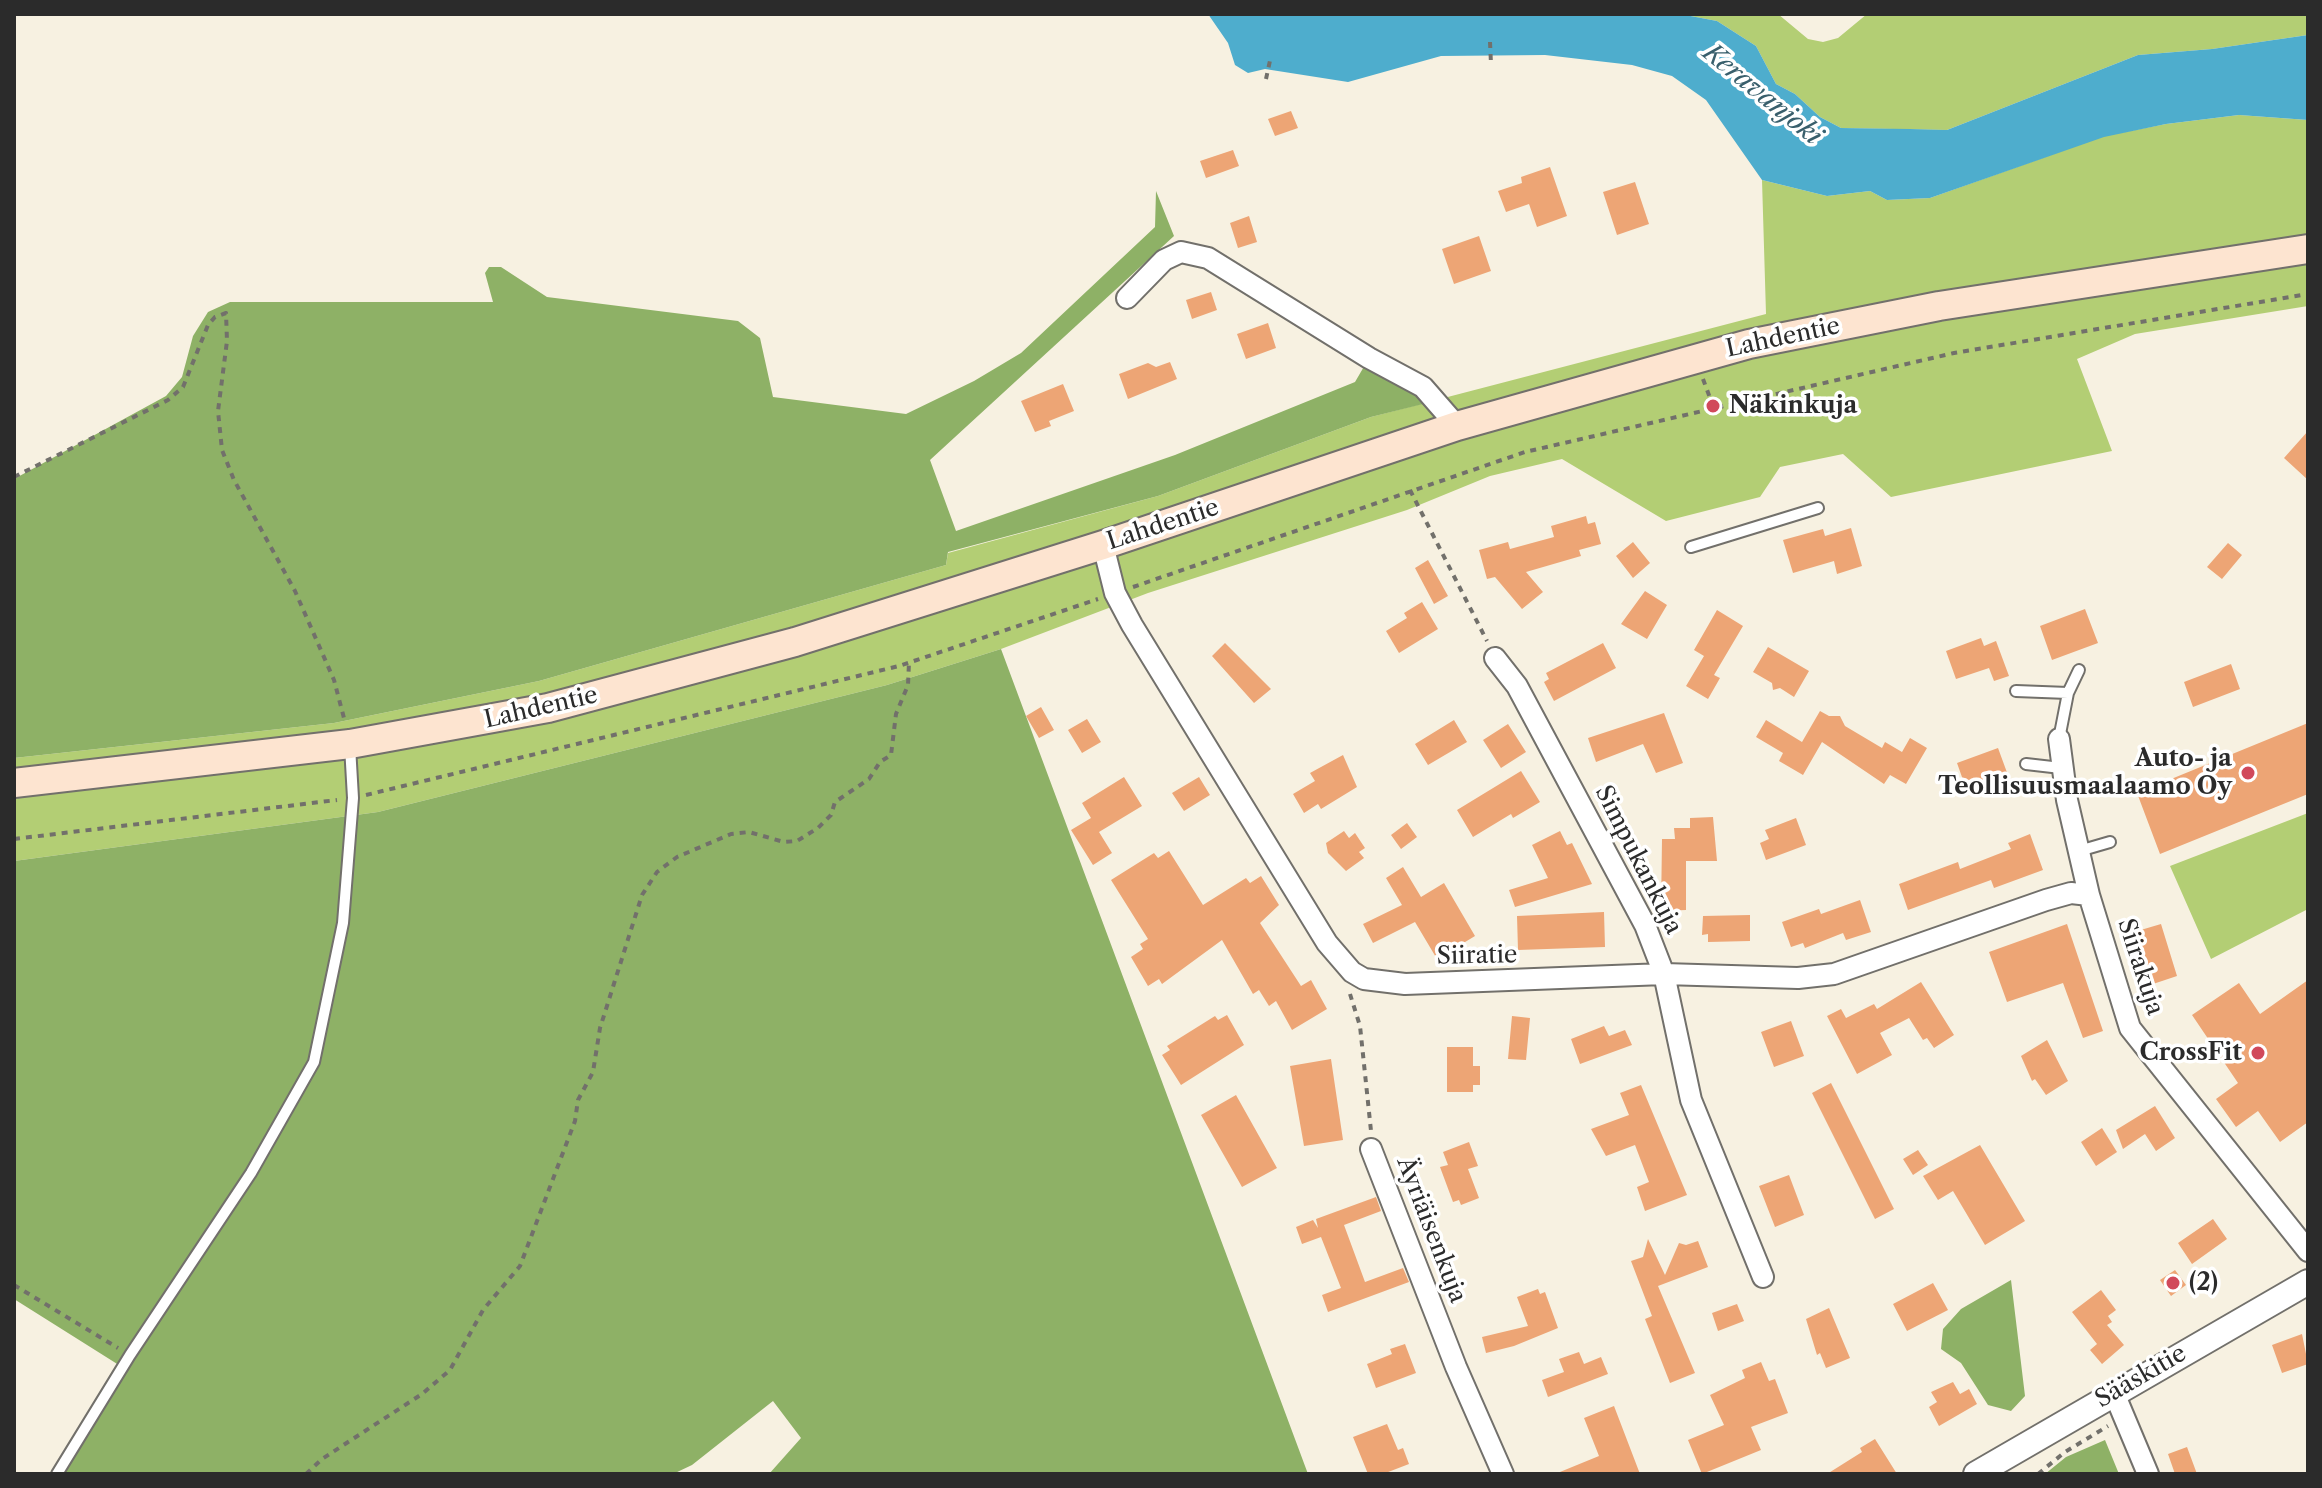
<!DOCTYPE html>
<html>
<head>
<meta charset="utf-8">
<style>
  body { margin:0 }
  #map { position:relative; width:2322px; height:1488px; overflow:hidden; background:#f7f1e1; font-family:"Libre Caslon Text",serif }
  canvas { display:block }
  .frame { position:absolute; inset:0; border:16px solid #2b2b2b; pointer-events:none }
</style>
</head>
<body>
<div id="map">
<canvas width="2322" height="1488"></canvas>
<div class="frame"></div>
</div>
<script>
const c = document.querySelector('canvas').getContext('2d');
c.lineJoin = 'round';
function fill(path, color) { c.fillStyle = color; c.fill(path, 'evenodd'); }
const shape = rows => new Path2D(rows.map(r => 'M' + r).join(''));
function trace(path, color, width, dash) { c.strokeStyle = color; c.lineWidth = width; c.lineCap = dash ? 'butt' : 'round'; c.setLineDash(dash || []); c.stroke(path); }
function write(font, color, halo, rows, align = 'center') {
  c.font = font + ' "Libre Caslon Text",serif'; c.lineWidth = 7; c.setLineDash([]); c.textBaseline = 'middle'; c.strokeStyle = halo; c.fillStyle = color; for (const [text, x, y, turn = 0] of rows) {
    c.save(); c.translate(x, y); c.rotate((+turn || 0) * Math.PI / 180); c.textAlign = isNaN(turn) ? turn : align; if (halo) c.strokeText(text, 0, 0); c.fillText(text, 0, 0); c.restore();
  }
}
fill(shape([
  [1680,14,1778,14,1808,39,1823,42,1838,38,1867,14,2308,14,2308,35,2212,49,2138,55,1947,130,1841,128,1820,117,1795,94,1776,84,1756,46,1717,21],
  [2239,115,2308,120,2308,306,2135,334,2077,359,2112,451,1891,497,1843,454,1780,467,1760,497,1666,521,1562,459,1490,476,1407,510,1148,593,1001,649,887,685,378,812,14,861,14,758,334,723,539,681,946,565,948,553,1158,496,1371,417,1766,314,1762,180,1827,196,1870,191,1887,200,1930,198,2104,136,2166,124],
  [2308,813,2308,909,2211,959,2170,866]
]), '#b3ce74');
fill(shape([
  [1156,191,1174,236,930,460,956,531,1175,455,1355,382,1369,358,1435,401,1371,417,1158,496,948,552,946,565,539,681,334,723,14,758,14,479,166,396,182,377,193,336,208,312,230,302,493,302,485,273,489,267,501,267,547,297,738,321,760,338,773,397,906,414,974,381,1021,353,1155,227],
  [1001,649,1308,1474,769,1474,801,1438,773,1401,692,1465,673,1474,57,1474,122,1367,14,1299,14,861,378,812,887,685],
  [2011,1280,2025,1396,2011,1411,1988,1405,1961,1363,1941,1349,1943,1329,1961,1309],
  [2105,1440,2119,1474,2045,1474,2066,1457]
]), '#8eb166');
fill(shape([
  [1208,14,1680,14,1717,21,1756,46,1776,84,1795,94,1820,117,1841,128,1910,129,1947,130,2138,55,2212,49,2308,35,2308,120,2239,115,2166,124,2104,137,1930,198,1887,200,1870,191,1827,196,1762,180,1706,100,1672,76,1632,65,1545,55,1441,56,1348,82,1265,69,1248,73,1235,65,1228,43]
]), '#4eadcd');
fill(shape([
  [1291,111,1298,128,1275,136,1268,119],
  [1233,150,1239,166,1206,178,1200,161],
  [1550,167,1567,216,1537,227,1529,204,1506,212,1498,191,1522,183,1521,177],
  [1635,182,1649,224,1617,235,1603,192],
  [1249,216,1257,242,1238,248,1230,223],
  [1479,236,1491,271,1454,284,1442,249],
  [1211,292,1217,310,1192,319,1186,300],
  [1268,323,1276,348,1246,359,1237,334],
  [1170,362,1177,379,1128,399,1119,374,1148,363,1156,367],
  [1063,384,1074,411,1049,421,1051,426,1035,432,1021,401],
  [2308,431,2308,480,2284,458],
  [1586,516,1588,524,1595,522,1601,544,1579,550,1581,556,1526,572,1543,592,1522,609,1495,577,1487,579,1479,550,1508,542,1510,549,1554,537,1551,526],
  [1851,528,1862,566,1837,574,1834,561,1793,573,1783,540,1823,529,1825,536],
  [1633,542,1650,563,1633,578,1616,556],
  [2228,543,2242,555,2222,579,2207,567],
  [1428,560,1448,596,1434,604,1415,568],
  [1645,591,1667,605,1647,639,1621,624],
  [1422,602,1438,629,1399,653,1386,631,1407,618,1404,613],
  [2085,609,2098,643,2052,660,2040,626],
  [1717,610,1743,626,1714,675,1720,678,1708,699,1686,686,1704,656,1694,650],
  [1981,638,1984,646,1996,641,2009,676,1994,681,1989,668,1956,679,1946,651],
  [1225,643,1271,689,1254,703,1212,656],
  [1603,643,1616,668,1554,701,1544,682,1549,679,1546,673],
  [1768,647,1809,671,1794,697,1780,688,1773,690,1772,683,1753,672],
  [2231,664,2240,689,2193,707,2184,682],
  [1041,707,1054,730,1039,738,1026,716],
  [1820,711,1829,716,1840,716,1845,726,1882,748,1885,742,1902,752,1910,738,1927,748,1906,784,1890,775,1884,784,1822,742,1803,775,1779,761,1783,753,1756,737,1766,720,1802,742],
  [1664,713,1683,763,1656,773,1643,744,1596,762,1588,738],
  [1087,719,1101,742,1082,753,1068,730],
  [1454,720,1467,742,1428,765,1415,744],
  [2308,723,2308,794,2160,854,2137,793],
  [1508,724,1526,752,1501,768,1483,740],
  [1998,748,2009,778,1968,794,1957,763],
  [1343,755,1357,787,1321,809,1318,804,1304,813,1293,794,1315,781,1310,773],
  [1521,771,1540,802,1513,818,1511,814,1473,837,1457,810],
  [1124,777,1142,806,1099,832,1112,853,1093,865,1071,830,1091,818,1082,803],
  [1199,777,1210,795,1184,811,1172,793],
  [1713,817,1717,861,1686,861,1686,910,1661,911,1662,839,1675,839,1674,828,1690,828,1690,818],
  [1796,818,1806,845,1766,860,1760,843,1769,839,1765,830],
  [1407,823,1417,837,1401,849,1391,835],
  [1344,831,1349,838,1355,833,1365,848,1359,852,1364,858,1346,871,1328,853,1326,843],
  [1560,831,1567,845,1572,843,1592,884,1515,907,1509,890,1548,878,1532,845],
  [2030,834,2043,870,1994,888,1991,880,1908,910,1899,884,1958,862,1960,869,2011,849,2008,843],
  [1169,851,1203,905,1246,878,1250,883,1261,876,1279,905,1260,923,1301,986,1311,980,1327,1009,1292,1030,1276,1001,1269,1006,1259,990,1253,994,1222,940,1162,984,1159,979,1148,986,1131,957,1143,949,1140,944,1148,939,1111,880,1154,853,1158,858],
  [1403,867,1421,897,1444,883,1475,936,1437,959,1415,922,1373,943,1363,924,1402,905,1386,878],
  [1860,900,1871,932,1846,940,1843,933,1805,948,1803,943,1791,947,1782,922,1819,909,1821,914],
  [1604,912,1605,947,1518,950,1517,916],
  [1750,915,1750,941,1708,942,1708,934,1702,935,1703,916],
  [2067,924,2103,1031,2083,1038,2063,983,2007,1002,1989,952],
  [2161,924,2177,976,2150,985,2134,932],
  [2308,980,2308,1122,2280,1142,2258,1111,2236,1127,2216,1099,2238,1083,2192,1015,2239,983,2260,1014],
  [1921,982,1954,1035,1934,1048,1927,1038,1923,1040,1909,1018,1880,1033,1892,1055,1857,1074,1827,1016,1841,1009,1846,1018,1874,1004,1877,1009],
  [1227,1015,1244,1045,1181,1085,1162,1055,1170,1050,1167,1046,1215,1016,1218,1020],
  [1512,1016,1530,1018,1526,1060,1508,1059],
  [1791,1021,1804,1056,1774,1067,1761,1032],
  [1604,1026,1609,1036,1625,1030,1632,1045,1580,1064,1571,1039],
  [2047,1040,2068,1081,2046,1095,2035,1079,2032,1081,2021,1056],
  [1447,1047,1473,1047,1473,1066,1480,1066,1480,1085,1473,1085,1473,1092,1447,1092],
  [1331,1059,1343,1140,1304,1146,1290,1066],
  [1831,1083,1894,1209,1875,1219,1812,1093],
  [1641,1085,1687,1195,1645,1211,1637,1187,1649,1182,1635,1145,1606,1156,1591,1129,1629,1115,1620,1093],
  [1236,1095,1277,1168,1242,1187,1201,1115],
  [2155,1106,2175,1138,2156,1151,2145,1134,2123,1149,2116,1130],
  [2102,1128,2117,1152,2096,1166,2081,1142],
  [1469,1142,1478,1166,1468,1169,1479,1198,1461,1205,1459,1200,1453,1202,1440,1167,1448,1165,1443,1152],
  [1980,1145,2025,1221,1985,1245,1953,1191,1938,1200,1923,1176],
  [1918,1150,1928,1165,1913,1175,1903,1159],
  [1789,1175,1804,1215,1775,1227,1759,1186],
  [1376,1197,1381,1211,1344,1225,1365,1282,1403,1268,1409,1282,1328,1312,1322,1295,1341,1288,1321,1237,1302,1244,1296,1227,1313,1220,1318,1228,1316,1219],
  [2213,1219,2227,1239,2192,1264,2178,1243],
  [1648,1239,1665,1275,1679,1243,1686,1245,1698,1241,1708,1267,1658,1286,1695,1373,1670,1383,1645,1319,1652,1316,1631,1261,1643,1257],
  [2175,1270,2186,1285,2171,1296,2160,1280],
  [1933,1283,1948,1310,1907,1331,1893,1304],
  [1538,1289,1540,1294,1545,1292,1558,1328,1514,1346,1486,1353,1482,1337,1528,1326,1517,1297],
  [2101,1290,2116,1310,2108,1316,2112,1322,2107,1325,2124,1345,2102,1364,2090,1350,2097,1344,2072,1312],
  [1737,1304,1744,1321,1718,1331,1712,1313],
  [1829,1308,1850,1358,1826,1368,1820,1353,1817,1355,1806,1319],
  [2302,1334,2308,1364,2282,1373,2272,1345],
  [1405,1344,1416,1373,1376,1388,1367,1364,1392,1354,1390,1349],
  [1579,1352,1584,1364,1601,1357,1608,1374,1548,1397,1542,1380,1564,1372,1559,1359],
  [1761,1362,1769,1381,1775,1379,1788,1413,1751,1427,1761,1450,1702,1474,1688,1440,1724,1425,1710,1395,1745,1378,1742,1370],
  [1953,1382,1960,1394,1969,1389,1977,1404,1939,1426,1929,1407,1937,1402,1931,1392],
  [1614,1406,1640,1474,1555,1474,1599,1456,1584,1418],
  [1387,1424,1398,1450,1403,1448,1409,1464,1383,1474,1368,1474,1353,1437],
  [1875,1439,1897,1474,1827,1474,1862,1452,1860,1448],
  [2187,1447,2197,1474,2175,1474,2168,1454]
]), '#eda575');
const service = shape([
  [1691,547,1818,508],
  [2016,691,2068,693],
  [2059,739,2068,693,2079,670],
  [2026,764,2061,768],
  [2079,851,2110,842],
  [57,1474,130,1355,251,1173,314,1062,343,923,353,798,350,746]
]);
const minor = shape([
  [1127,298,1164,260,1181,252,1208,258,1369,358,1423,387,1457,426],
  [1103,545,1115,593,1132,625,1327,943,1352,972,1364,979,1405,984,1664,974,1798,978,1834,974,2046,900,2071,893,2089,895],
  [1495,658,1517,686,1645,925,1664,974,1691,1100,1763,1277],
  [2059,739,2067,800,2089,895,2130,1028,2308,1251],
  [1371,1149,1456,1367,1503,1474],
  [2114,1393,2148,1474]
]);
const tertiary = shape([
  [1976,1474,2308,1282]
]);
const secondary = shape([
  [14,783,350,744,548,708,795,642,1103,545,1457,426,1749,344,1939,306,2308,249]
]);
trace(service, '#72706b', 14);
trace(minor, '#72706b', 24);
trace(tertiary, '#72706b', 28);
trace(secondary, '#72706b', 32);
trace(shape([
  [1490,42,1491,64],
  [1266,79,1271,56],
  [1703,379,1713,406],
  [14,477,168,400,183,387,208,325,215,317,226,313,227,341,218,411,222,450,234,480,295,591,334,680,345,722],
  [1410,490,1487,641],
  [1133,587,1525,452,1954,353,2308,294],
  [366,795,899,666,1098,599],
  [14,839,337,800],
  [1350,994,1360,1026,1371,1131],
  [14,1285,118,1348],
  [306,1474,322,1459,422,1394,450,1370,483,1310,520,1266,575,1121,578,1100,593,1072,600,1028,642,895,657,872,677,857,731,834,749,832,784,842,797,841,818,828,831,815,835,802,869,779,880,762,891,755,896,714,908,685,909,662],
  [2038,1474,2065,1452,2108,1426]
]), '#72706b', 4, [6, 6]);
trace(service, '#fff', 10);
trace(minor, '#fff', 20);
trace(tertiary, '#fff', 24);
trace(secondary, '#fde4d0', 28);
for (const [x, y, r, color] of [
  [1713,406,8,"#d1495b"],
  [2248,773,8,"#d1495b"],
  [2258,1053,8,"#d1495b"],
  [2173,1283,8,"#d1495b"]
]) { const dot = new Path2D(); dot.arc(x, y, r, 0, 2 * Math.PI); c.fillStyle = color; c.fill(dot); trace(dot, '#fff', 3); }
write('24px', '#2b2b2b', '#fff', [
  ["Lahdentie",1783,338,-12],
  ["Lahdentie",1163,525,-18],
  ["Lahdentie",541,708,-13],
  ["Simpukankuja",1638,860,63],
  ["Siiratie",1477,956,-1],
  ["Siirakuja",2140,967,72],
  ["Äyriäisenkuja",1431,1230,69],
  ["Sääskitie",2141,1377,-30]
]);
write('bold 24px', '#2b2b2b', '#fff', [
  ["Näkinkuja",1729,406],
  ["Auto- ja",2232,759,"right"],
  ["Teollisuusmaalaamo Oy",2232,787,"right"],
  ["CrossFit",2242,1053,"right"],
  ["(2)",2189,1283]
], 'left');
write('italic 26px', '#395f6c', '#fff', [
  ["Keravanjoki",1762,95,39]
]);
</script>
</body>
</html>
